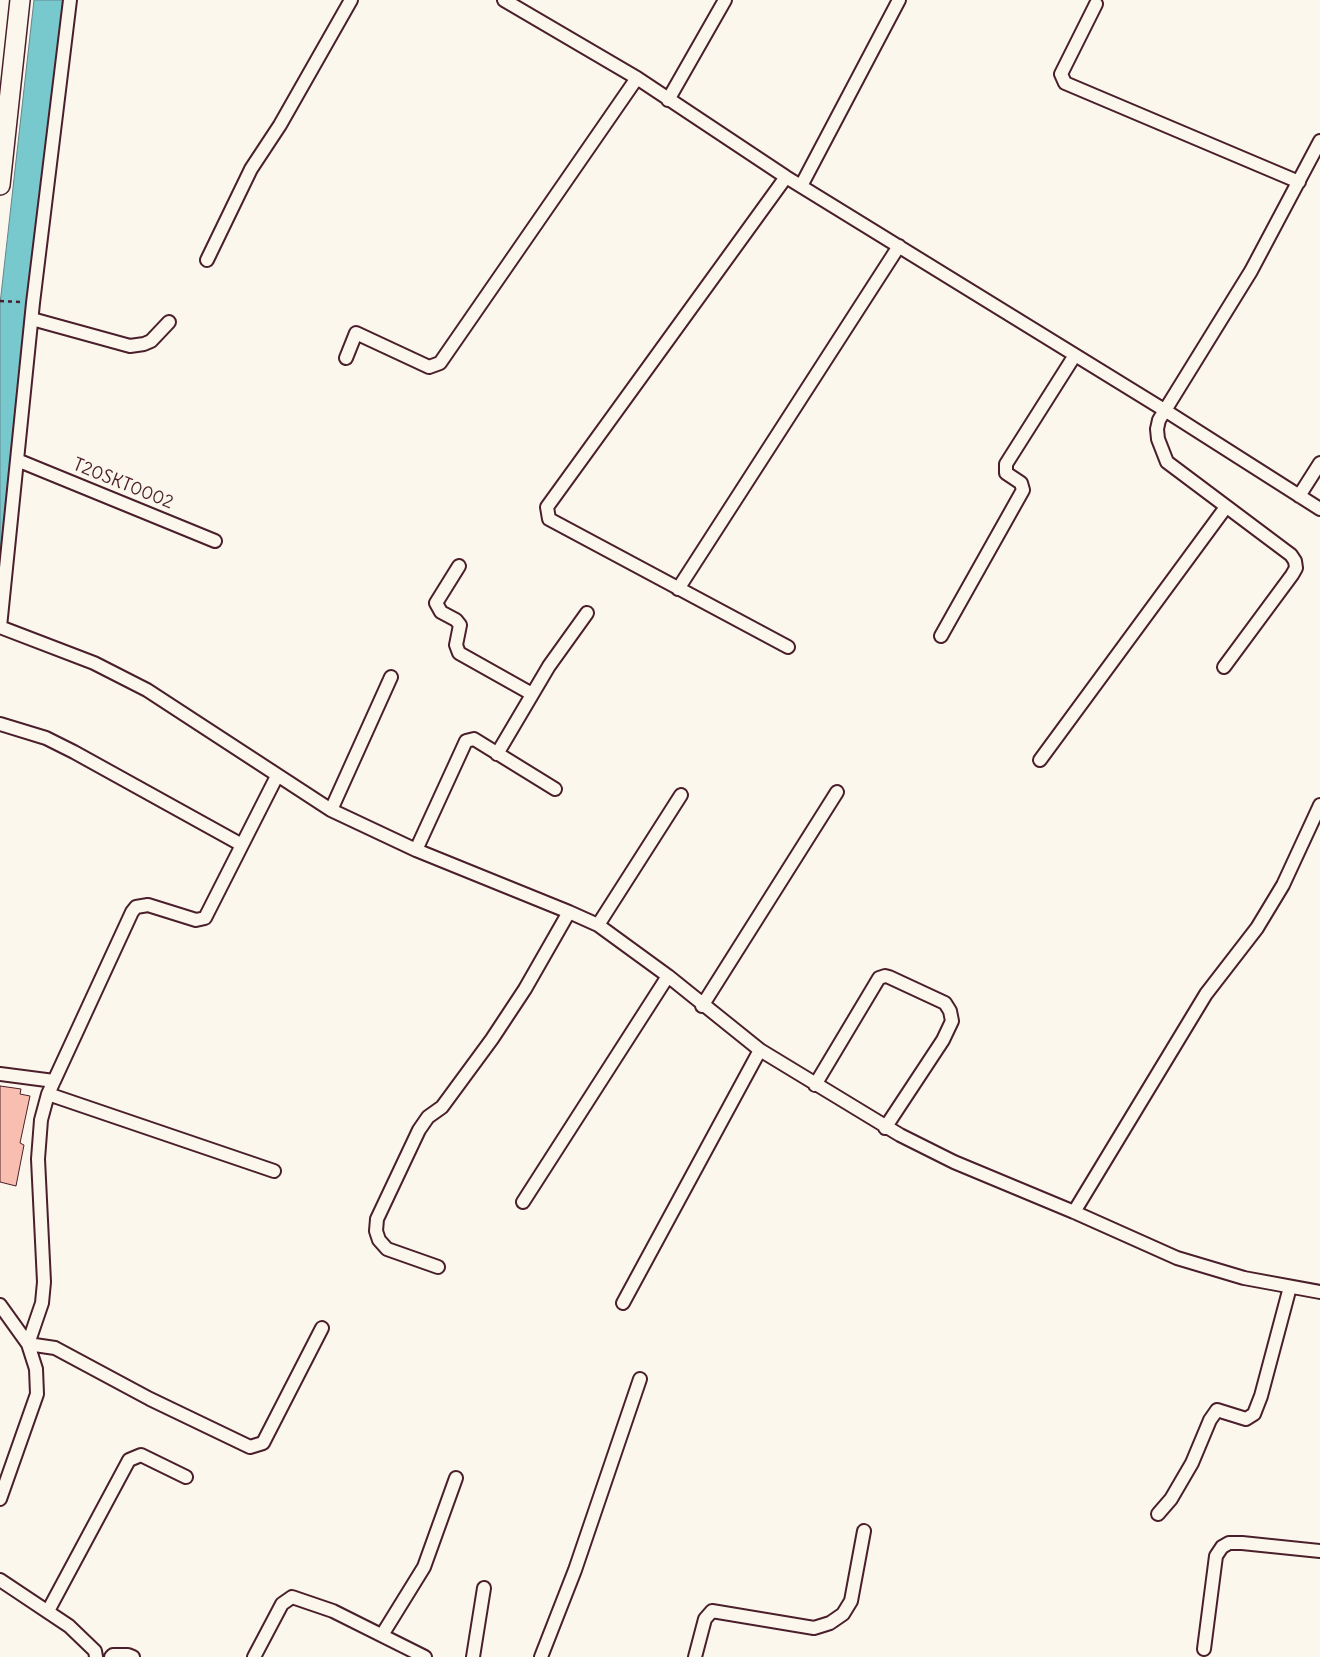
<!DOCTYPE html>
<html>
<head>
<meta charset="utf-8">
<style>
  body { margin:0 }
  canvas { display:block; background:#fbf7ec }
</style>
</head>
<body>
<canvas width="1320" height="1657"></canvas>
<script>
const c = document.querySelector('canvas').getContext('2d');
c.lineJoin = 'round';
function fill(path, color) { c.fillStyle = color; c.fill(path, 'evenodd'); }
const shape = rows => new Path2D(rows.map(r => 'M' + r).join(''));
function trace(path, color, width, dash) { c.strokeStyle = color; c.lineWidth = width; c.lineCap = dash ? 'butt' : 'round'; c.setLineDash(dash || []); c.stroke(path); }
function write(font, color, halo, rows, align = 'center') {
  c.font = font + ' Delius,sans-serif'; c.lineWidth = 4.5; c.setLineDash([]); c.textBaseline = 'middle'; c.strokeStyle = halo; c.fillStyle = color; for (const [text, x, y, turn = 0] of rows) {
    c.save(); c.translate(x, y); c.rotate((+turn || 0) * Math.PI / 180); c.textAlign = isNaN(turn) ? turn : align; if (halo) c.strokeText(text, 0, 0); c.fillText(text, 0, 0); c.restore();
  }
}
const water = shape([
  [34,0,64,0,0,554,0,304,34,0]
]);
fill(water, '#78c9ce');
trace(water, '#66858d', 1);
const building = shape([
  [0,1086,21,1089,20,1094,30,1096,20,1143,24,1145,16,1186,0,1182,0,1086]
]);
fill(building, '#f8beb0');
trace(building, '#4a1f2b', 1);
const street = shape([
  [504,0,637,78,786,177,1166,411,1320,509],
  [1096,4,1061,74,1065,83,1299,182],
  [668,100,725,0],
  [786,177,547,507,549,519,788,647],
  [801,186,899,0],
  [207,260,251,169,280,125,351,0],
  [32,319,130,346,144,344,151,341,169,322],
  [346,358,356,333,429,367,440,363,637,78],
  [17,460,215,541],
  [1299,496,1320,463],
  [459,566,436,603,441,612,456,620,460,625,456,645,459,653,532,694],
  [678,589,899,246],
  [0,627,94,663,147,690,331,810,416,850,569,912,598,925,668,976,760,1050,900,1135,954,1162,1074,1212,1177,1258,1244,1278,1320,1292],
  [0,627,33,303,70,0],
  [941,636,1023,490,1021,483,1006,473,1006,464,1075,355],
  [1224,667,1292,575,1296,568,1295,561,1291,555,1167,462,1158,439,1157,429,1159,420,1251,271,1320,141],
  [0,724,46,738,74,752,242,845],
  [497,754,549,666,587,613],
  [1040,760,1226,507],
  [331,810,391,677],
  [416,850,466,741,474,739,555,789],
  [598,925,681,795],
  [702,1006,837,792],
  [0,1074,54,1081],
  [815,1085,879,978,885,976,889,977,945,1003,950,1011,952,1021,943,1040,885,1128],
  [48,1094,274,1171],
  [523,1202,668,976],
  [1074,1212,1206,994,1257,928,1283,885,1320,805],
  [438,1267,387,1249,379,1240,376,1231,377,1219,419,1130,428,1117,442,1107,492,1039,525,989,569,912],
  [623,1303,760,1050],
  [0,1305,28,1344,36,1369,37,1394,0,1499],
  [28,1344,42,1303,44,1282,38,1159,41,1120,48,1094,132,912,136,907,148,905,196,920,205,918,277,776],
  [28,1344,55,1348,150,1399,250,1447,263,1443,322,1328],
  [1158,1514,1171,1499,1192,1463,1210,1420,1217,1410,1246,1419,1254,1414,1261,1396,1290,1287],
  [0,1580,69,1626,95,1651,96,1657],
  [48,1611,129,1460,141,1455,186,1477],
  [382,1635,424,1567,456,1478],
  [1204,1649,1216,1556,1222,1547,1229,1543,1242,1543,1320,1551],
  [111,1657,113,1655,128,1655,133,1657],
  [254,1657,282,1604,292,1597,333,1611,425,1657],
  [473,1657,484,1588],
  [541,1657,575,1570,640,1379],
  [695,1657,705,1619,712,1611,814,1628,830,1623,843,1614,851,1601,864,1531]
]);
const secondary = shape([
  [0,185,20,0]
]);
trace(street, '#4a1f2b', 16);
trace(secondary, '#4a1f2b', 22);
trace(shape([
  [0,301,21,302]
]), '#4a1f2b', 2.5, [4, 4]);
trace(street, '#fbf7ec', 12);
trace(secondary, '#fbf7ec', 19);
write('18px', '#4a1f2b', '#fbf7ec', [
  ["T20SKT0002",123,484,22]
]);
</script>
</body>
</html>
